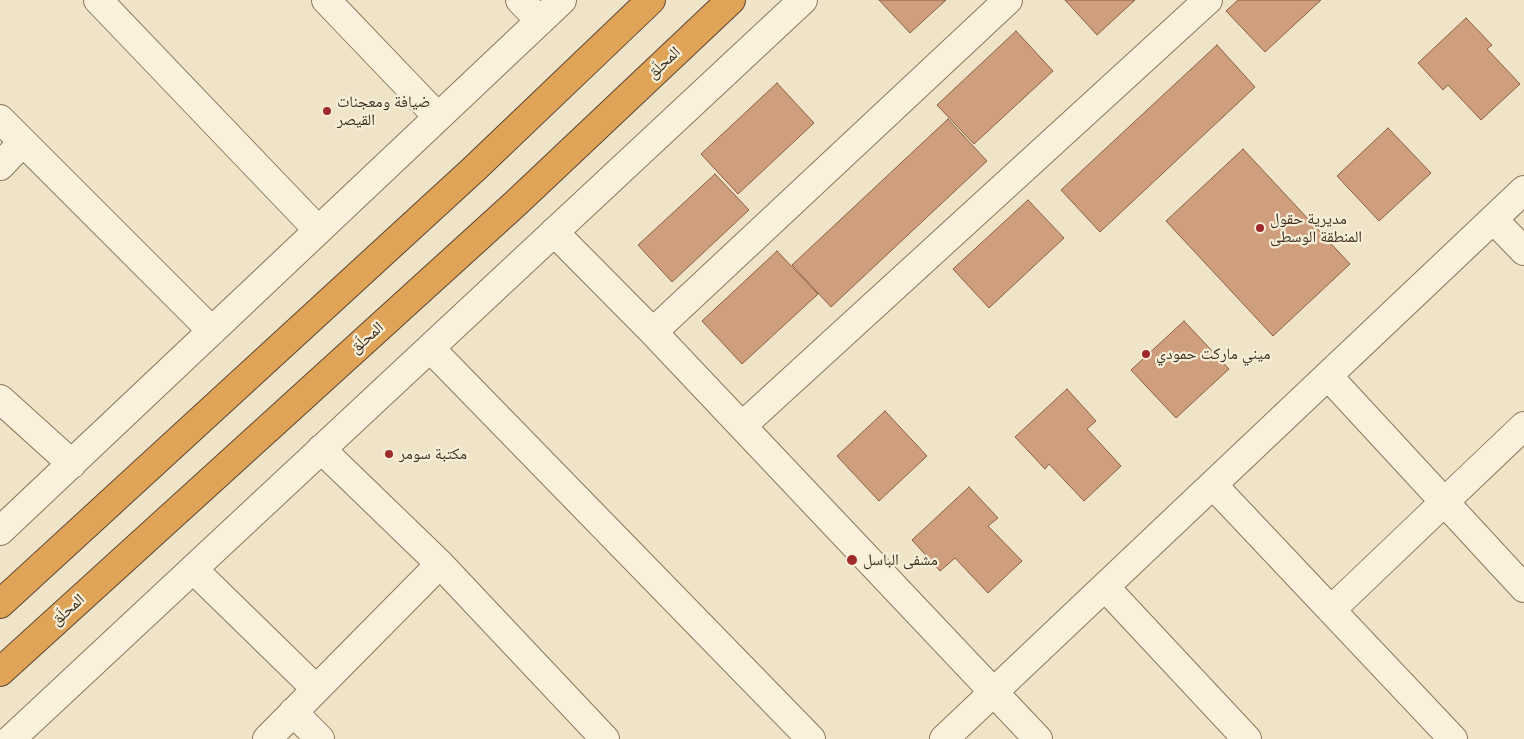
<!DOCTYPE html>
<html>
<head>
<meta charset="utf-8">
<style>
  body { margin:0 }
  canvas { display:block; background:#f0e4c8 }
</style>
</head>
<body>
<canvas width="1524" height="739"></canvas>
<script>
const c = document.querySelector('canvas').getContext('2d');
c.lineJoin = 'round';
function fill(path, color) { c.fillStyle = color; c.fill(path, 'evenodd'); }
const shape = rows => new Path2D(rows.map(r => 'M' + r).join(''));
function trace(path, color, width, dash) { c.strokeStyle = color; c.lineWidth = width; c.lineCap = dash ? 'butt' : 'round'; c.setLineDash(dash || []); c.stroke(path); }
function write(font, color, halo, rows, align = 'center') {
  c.font = font + ' "PT Serif","Noto Naskh Arabic",serif'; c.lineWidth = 4.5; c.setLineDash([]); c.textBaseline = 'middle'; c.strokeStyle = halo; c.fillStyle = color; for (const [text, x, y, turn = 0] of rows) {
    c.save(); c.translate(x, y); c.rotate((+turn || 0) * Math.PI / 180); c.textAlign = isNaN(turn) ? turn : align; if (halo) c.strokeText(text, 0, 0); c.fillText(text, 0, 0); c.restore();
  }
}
const building = shape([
  [879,0,946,0,910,33,879,0],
  [1065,0,1135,0,1097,35,1065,0],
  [1238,0,1321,0,1265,52,1226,11,1238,0],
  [1466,18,1492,45,1487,49,1520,84,1481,120,1448,85,1443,90,1418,63,1466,18],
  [1016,31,1053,71,974,144,937,105,1016,31],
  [1217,45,1255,87,1100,232,1061,190,1217,45],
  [777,83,814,123,738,194,701,154,777,83],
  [948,119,987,161,831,307,792,265,948,119],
  [1388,128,1431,173,1379,221,1337,176,1388,128],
  [1243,149,1350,264,1273,336,1166,221,1243,149],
  [715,174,749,210,672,282,638,245,715,174],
  [1028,200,1064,238,989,308,953,269,1028,200],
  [777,251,818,294,742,364,702,321,777,251],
  [1184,321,1229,369,1176,418,1131,370,1184,321],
  [1067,389,1096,421,1087,429,1121,466,1084,501,1049,464,1045,469,1015,437,1067,389],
  [885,411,927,456,879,501,837,456,885,411],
  [969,487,998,518,988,526,1022,561,988,593,955,558,940,571,912,540,969,487]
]);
fill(building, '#cf9f7d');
trace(building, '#8d5f41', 1);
const minor = shape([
  [98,0,318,230],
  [326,0,438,117],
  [520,0,540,21],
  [0,119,212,331],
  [0,166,23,142],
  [1493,219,1524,251],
  [554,232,653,332,1038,739],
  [653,332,1008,0],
  [430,348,811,739],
  [1328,376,1524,588],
  [0,399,72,464],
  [742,426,1208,0],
  [321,449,440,564,605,739],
  [1213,485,1453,739],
  [0,531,562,0],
  [193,569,316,689],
  [1105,587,1247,739],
  [1331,610,1524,426],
  [293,712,320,739],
  [11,739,803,0],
  [267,739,440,564],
  [944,739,1524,190]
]);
const highway = shape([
  [0,604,474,169,651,0],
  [0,672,515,204,731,0]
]);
trace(minor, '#8d765c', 30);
trace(highway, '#5b4430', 30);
trace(minor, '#faf1dc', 28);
trace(highway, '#e0a458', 28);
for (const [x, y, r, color] of [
  [327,111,5,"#9e2a2b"],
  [1260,228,5,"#9e2a2b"],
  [1146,354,5,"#9e2a2b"],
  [389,454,5,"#9e2a2b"],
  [852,560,6,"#9e2a2b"]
]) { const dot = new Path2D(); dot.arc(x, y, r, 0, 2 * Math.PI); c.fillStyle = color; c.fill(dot); trace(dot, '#f7eed8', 2); }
write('16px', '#3d2e20', '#f7eed8', [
  ["المحلّق",664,63,-43],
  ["المحلّق",367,338,-42],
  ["المحلّق",68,610,-42]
]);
write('16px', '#3d2e20', '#f7eed8', [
  ["ضيافة ومعجنات",337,102],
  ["القيصر",337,120],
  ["مديرية حقول",1270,219],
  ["المنطقة الوسطى",1270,237],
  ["ميني ماركت حمودي",1156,354],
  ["مكتبة سومر",399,454],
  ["مشفى الباسل",863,560]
], 'left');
</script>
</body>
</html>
